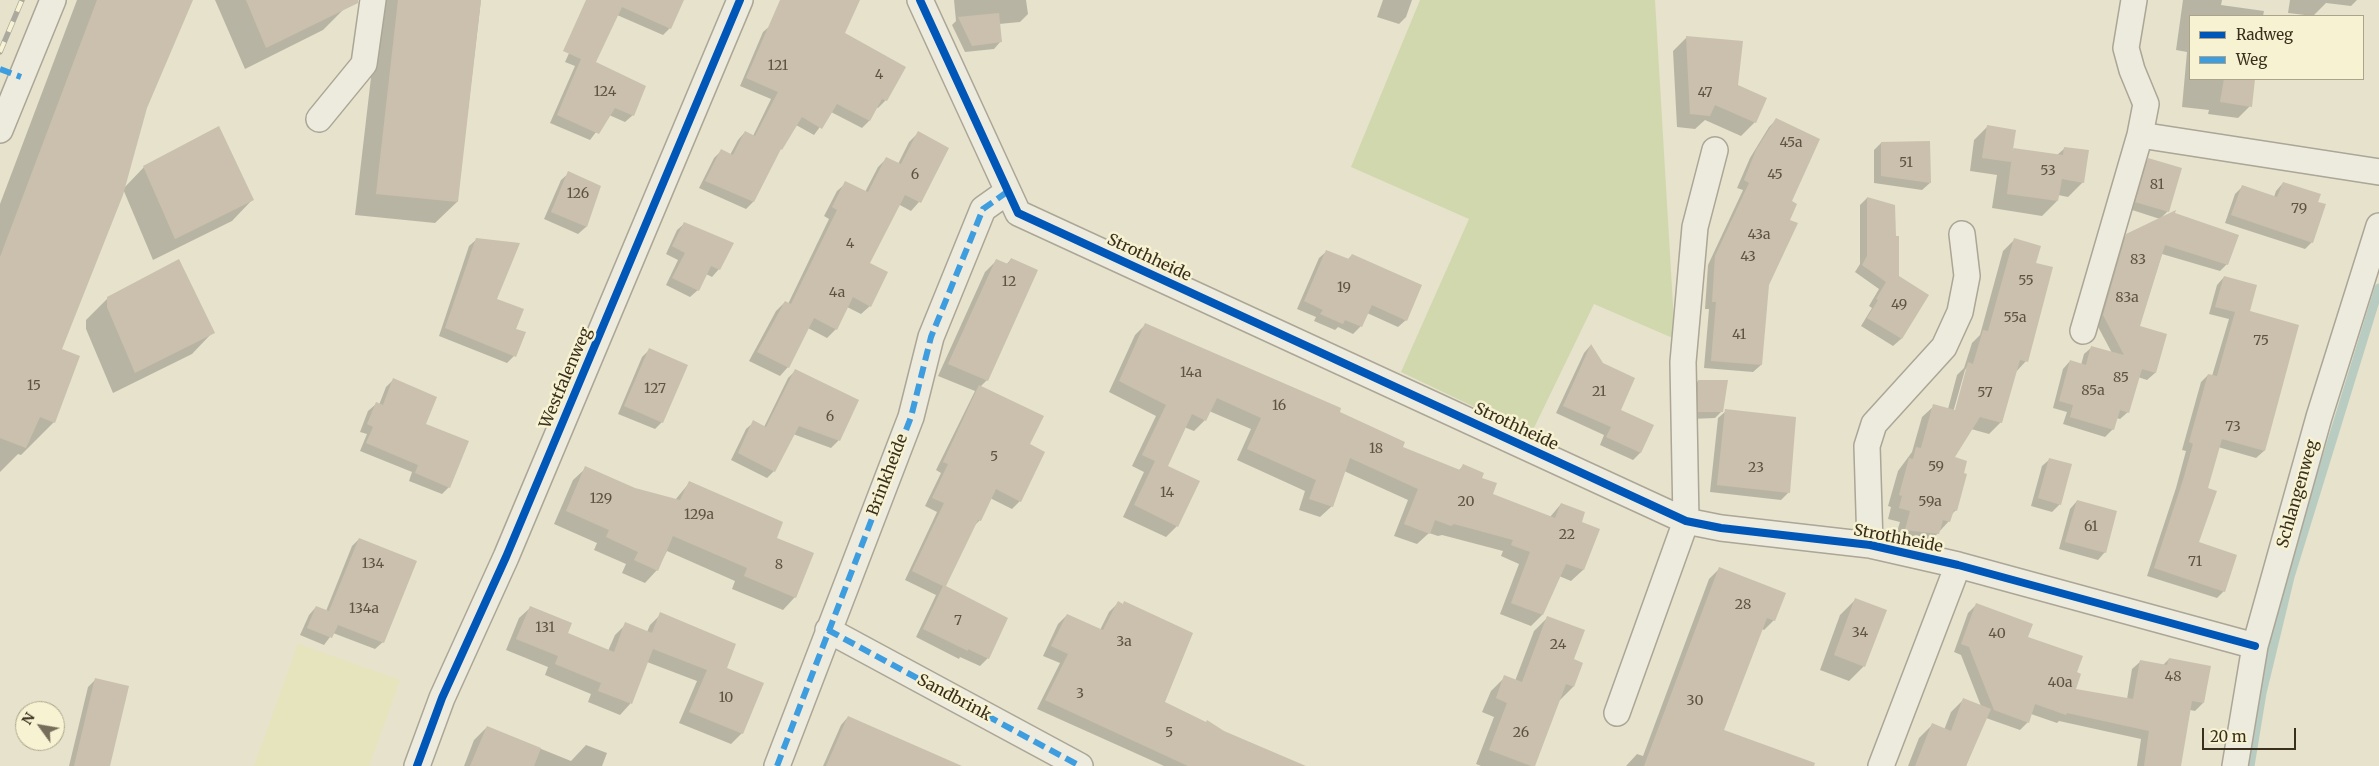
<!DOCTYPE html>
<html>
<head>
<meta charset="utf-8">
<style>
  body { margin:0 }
  #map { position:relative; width:2379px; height:766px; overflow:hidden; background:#e6e2cc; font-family:Merriweather,serif }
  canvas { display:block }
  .legend { position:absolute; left:2189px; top:15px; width:175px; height:65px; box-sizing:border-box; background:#f7f2d2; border:1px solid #aba48a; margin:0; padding:6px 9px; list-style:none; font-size:15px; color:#3a2f1d }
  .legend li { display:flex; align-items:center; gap:10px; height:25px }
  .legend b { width:25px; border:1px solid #aba48a }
  .north { position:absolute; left:15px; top:701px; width:50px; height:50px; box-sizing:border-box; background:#f7f2d2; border:1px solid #aba48a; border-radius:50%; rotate:302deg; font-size:14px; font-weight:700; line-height:20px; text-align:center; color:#3a2f1d }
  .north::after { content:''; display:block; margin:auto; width:18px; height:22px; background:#766e5a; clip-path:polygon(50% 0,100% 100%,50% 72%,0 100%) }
  .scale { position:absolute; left:2202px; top:728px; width:94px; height:22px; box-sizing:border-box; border:2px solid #3a2f1d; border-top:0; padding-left:6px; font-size:15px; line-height:18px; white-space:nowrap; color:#3a2f1d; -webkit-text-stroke:4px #f7f2d2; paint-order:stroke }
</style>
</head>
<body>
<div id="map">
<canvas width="2379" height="766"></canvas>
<ul class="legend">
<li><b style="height:6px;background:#0057b8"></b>Radweg</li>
<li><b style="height:6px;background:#3e9ddf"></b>Weg</li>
</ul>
<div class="north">N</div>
<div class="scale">20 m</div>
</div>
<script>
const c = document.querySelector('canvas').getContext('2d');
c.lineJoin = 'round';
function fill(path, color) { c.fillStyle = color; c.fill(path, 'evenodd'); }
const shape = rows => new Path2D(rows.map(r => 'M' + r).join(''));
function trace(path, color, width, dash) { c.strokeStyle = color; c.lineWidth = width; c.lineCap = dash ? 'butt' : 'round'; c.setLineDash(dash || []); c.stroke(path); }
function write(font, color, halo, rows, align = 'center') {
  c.font = font + ' Merriweather,serif'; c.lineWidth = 5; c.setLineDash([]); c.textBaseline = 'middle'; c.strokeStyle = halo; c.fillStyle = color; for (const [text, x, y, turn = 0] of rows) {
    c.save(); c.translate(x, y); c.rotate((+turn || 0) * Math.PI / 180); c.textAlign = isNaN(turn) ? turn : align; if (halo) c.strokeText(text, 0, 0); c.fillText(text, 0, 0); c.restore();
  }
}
fill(shape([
  [298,644,400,680,369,766,254,766]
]), '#e6e4bc');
fill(shape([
  [1420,0,1655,0,1675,339,1594,304,1531,434,1401,372,1469,219,1351,167]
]), '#d1d8ae');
fill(shape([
  [77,0,191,0,146,107,124,188,144,167,253,199,232,221,153,260,123,189,61,350,54,422,21,455,18,454,0,472,0,204],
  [215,0,341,0,345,8,323,30,245,69],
  [380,0,481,0,457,202,435,223,355,215],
  [593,0,682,0,670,28,663,35,617,15,594,63,633,115,625,122,609,115,590,140,550,123,575,66,565,62],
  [816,0,858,0,844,34,886,100,878,108,876,107,869,121,862,128,831,112,814,135,796,125,777,154,753,202,746,209,699,188,714,158,721,151,730,155,738,140,745,132,753,136,771,99,740,86,763,32,771,25],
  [954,0,1026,0,1028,14,1020,22,999,24,1001,41,994,49,965,52,952,25,956,21],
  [1383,0,1412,0,1406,17,1399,24,1377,17],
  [2183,0,2222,0,2221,5,2264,11,2263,16,2190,16,2190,79,2254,79,2250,106,2238,118,2208,114,2209,110,2182,107,2187,52,2176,50],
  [2290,0,2357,0,2351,6,2326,3,2313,16,2288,13],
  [1687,37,1736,86,1755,122,1741,136,1705,120,1695,129,1677,127,1673,51],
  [1776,120,1790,202,1768,285,1761,365,1753,372,1704,368,1709,309,1705,309,1708,265,1743,190,1737,188,1750,158,1769,127],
  [1987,127,2011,151,2057,155,2065,148,2083,182,2068,197,2058,195,2057,201,2042,216,1992,208,1997,175,1970,171,1974,140],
  [918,133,919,202,911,211,898,204,868,264,870,306,861,314,847,307,836,329,827,338,808,328,788,367,780,376,749,361,776,311,785,302,788,304,829,219,824,216,837,191,846,183,865,192,878,167,887,158,898,164,909,142],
  [1881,143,1930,183,1922,190,1874,183,1874,150],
  [2149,159,2168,211,2160,219,2129,209,2141,167],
  [569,173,600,186,586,227,578,234,544,219,561,180],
  [2283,183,2312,242,2305,249,2225,223,2235,194,2242,187,2274,197,2276,191],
  [1867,198,1898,277,1928,295,1901,339,1893,346,1861,326,1872,308,1869,306,1879,289,1855,272,1860,264,1860,205],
  [2174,214,2227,264,2220,271,2162,254,2139,327,2165,335,2155,373,2147,380,2138,377,2128,412,2120,419,2116,418,2113,429,2105,437,2063,424,2067,412,2053,408,2063,369,2070,361,2081,365,2084,354,2092,347,2112,353,2096,323,2119,243,2127,235],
  [685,223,719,269,712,277,706,274,698,290,690,297,666,285,678,260,666,254,677,230],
  [477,239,514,356,507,363,439,336,469,246],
  [2014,240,2035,264,2026,361,2015,373,2001,422,1989,434,1971,429,1953,458,1956,510,1951,515,1949,521,1927,545,1894,541,1900,522,1888,519,1891,507,1888,506,1898,471,1912,452,1922,417,1934,406,1948,409,1957,375,1964,368,1972,343,1980,335,2003,251],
  [1968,366,1954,416,1952,416,1965,370],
  [1327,251,1347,260,1352,255,1406,320,1398,327,1367,313,1361,326,1353,334,1338,327,1335,330,1314,321,1316,317,1297,309,1319,258],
  [1011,259,987,380,980,387,1028,445,1020,501,1012,509,990,498,980,520,973,527,944,586,988,658,980,666,960,657,959,659,916,637,936,595,905,580,937,512,925,506,941,473,936,470,975,391,938,376,985,272,997,260,1006,265],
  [2224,277,2248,312,2297,326,2264,451,2256,458,2218,447,2207,489,2197,543,2224,591,2217,598,2147,576,2176,488,2186,451,2182,450,2201,382,2208,375,2212,376,2229,319,2209,314,2217,285],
  [108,298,213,332,192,354,113,393,86,329,86,320],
  [1146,324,1338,413,1401,448,1458,471,1463,466,1481,479,1492,495,1550,517,1561,504,1580,522,1598,530,1583,570,1571,581,1559,576,1542,615,1531,626,1500,614,1519,564,1501,556,1503,551,1442,535,1438,536,1429,533,1417,544,1394,536,1408,500,1344,471,1332,506,1320,517,1299,510,1305,491,1237,460,1251,429,1209,411,1205,420,1194,431,1184,427,1166,467,1177,526,1166,537,1123,517,1144,472,1132,466,1156,416,1109,392,1135,335],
  [1590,346,1619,411,1652,426,1640,453,1633,460,1600,445,1604,435,1556,413,1584,353],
  [649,350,662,422,655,429,618,414,642,357],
  [795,371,857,401,838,441,831,448,793,434,774,471,767,478,731,460,746,429,754,422,764,427,788,378],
  [393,380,425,424,449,487,442,494,409,481,412,472,360,451,367,434,360,432,368,411,376,404,379,405,386,387],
  [1698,381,1722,411,1715,418,1691,419,1691,388],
  [1726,411,1788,493,1781,500,1710,492,1718,418],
  [2050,459,2060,504,2052,512,2031,506,2042,466],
  [586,468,635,489,675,500,690,482,775,539,795,597,783,610,732,589,735,581,667,551,657,570,645,583,622,573,626,564,594,550,597,543,554,524,573,480],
  [2077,501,2105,552,2098,560,2059,549,2070,509],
  [359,539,383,642,375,649,333,633,324,645,300,635,309,615,316,607,326,611,352,546],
  [1719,569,1774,620,1764,630,1762,629,1723,730,1788,766,1626,766,1637,754,1643,756,1709,579],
  [1855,600,1864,666,1849,681,1820,670,1840,615],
  [1118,603,1122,605,1124,603,1164,703,1223,732,1303,766,1164,766,1037,709,1060,663,1043,656,1058,624,1067,615,1100,630,1109,612],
  [1976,605,2075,673,2074,690,2127,699,2132,669,2141,661,2163,665,2169,659,2203,703,2195,711,2190,710,2180,766,2137,766,2141,739,2059,721,2057,723,2031,714,2028,722,2020,730,1986,718,1966,766,1908,766,1919,738,1932,725,1944,730,1951,712,1964,699,1981,706,1961,655,1954,652,1968,613],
  [530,608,567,634,608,651,615,635,626,624,647,632,650,625,661,614,725,669,742,733,731,744,679,723,697,681,647,662,630,704,620,715,588,702,591,694,545,675,548,667,506,650,519,618],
  [1548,617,1572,660,1582,664,1573,687,1559,701,1533,766,1481,766,1476,764,1494,717,1482,712,1491,691,1505,677,1515,681,1534,631],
  [95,680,108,766,69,766,88,687],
  [848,717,923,766,823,766,841,725],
  [487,727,571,761,586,745,607,753,602,766,464,766,474,740]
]), '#0003');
trace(shape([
  [2250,766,2262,693,2290,577,2379,288]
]), '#b8ccc2', 9);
fill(shape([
  [97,0,193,0,147,108,123,195,62,349,80,356,55,423,40,417,26,448,0,438,0,257],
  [246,0,358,0,358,3,266,48],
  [398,0,481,0,458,202,376,194],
  [586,0,684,0,671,29,622,7,596,62,646,86,634,116,615,108,599,134,557,115,581,59,563,51],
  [780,0,860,0,845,33,906,67,887,101,882,99,870,121,837,104,822,129,802,117,782,150,781,149,754,202,705,181,721,149,733,155,745,131,755,136,778,92,746,78],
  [999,13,1002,42,972,46,958,17],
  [1686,36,1743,41,1738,85,1767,98,1756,123,1715,105,1710,116,1690,114],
  [2224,79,2255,79,2252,107,2220,102],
  [1776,118,1820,139,1792,201,1797,204,1790,220,1798,223,1769,285,1762,365,1711,361,1716,302,1712,302,1715,256,1749,183,1744,180,1756,150],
  [1987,125,2016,130,2011,162,1982,158],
  [219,126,254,200,175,239,143,166],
  [918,131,949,148,921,203,905,195,870,263,888,272,871,307,853,297,837,330,814,318,789,368,757,352,785,301,791,304,837,210,832,207,845,181,868,192,886,157,901,164],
  [1930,141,1931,183,1881,176,1881,142],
  [2064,147,2089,150,2084,183,2062,179,2058,201,2007,194,2013,148,2063,155],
  [2148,158,2182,168,2169,212,2135,202],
  [568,171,601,186,587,227,551,212],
  [2283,182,2321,194,2318,202,2326,204,2313,243,2231,215,2242,185,2277,197],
  [1867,197,1895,205,1896,236,1899,236,1899,276,1929,295,1902,339,1867,318,1878,300,1876,299,1886,282,1862,265,1867,256],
  [2176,210,2175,213,2239,235,2228,265,2165,245,2140,326,2167,334,2156,373,2142,369,2129,413,2120,410,2114,430,2070,417,2073,405,2059,401,2070,360,2086,365,2091,346,2124,355,2103,315,2126,234],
  [684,222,734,243,720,270,711,266,699,291,672,278,685,253,672,246],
  [476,238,520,243,497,299,524,309,516,329,526,332,516,357,445,328],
  [2014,238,2041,246,2036,263,2053,267,2028,362,2020,360,2002,423,1980,417,1955,457,1967,461,1964,473,1967,474,1957,511,1954,510,1950,522,1943,520,1939,534,1905,530,1910,511,1899,508,1902,496,1899,495,1909,458,1913,459,1916,447,1921,448,1933,404,1955,410,1968,362,1973,364,1983,330,1988,331],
  [1326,250,1349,259,1352,254,1422,285,1407,321,1372,305,1362,327,1345,320,1343,324,1320,314,1323,310,1304,301],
  [1011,258,1038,270,988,381,948,364,996,259,1008,264],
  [179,259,215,333,135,373,107,307,107,297],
  [2224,276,2257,285,2250,311,2299,325,2265,451,2222,439,2208,488,2217,491,2199,542,2237,555,2225,592,2154,568,2183,480,2193,444,2189,442,2208,374,2217,376,2235,312,2215,307],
  [1145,323,1341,408,1340,412,1405,442,1403,447,1460,470,1463,464,1484,473,1482,478,1497,483,1493,494,1555,518,1561,503,1585,512,1582,522,1600,529,1584,570,1566,564,1543,615,1511,603,1530,552,1511,545,1513,540,1454,524,1451,526,1435,520,1430,534,1404,524,1418,489,1350,458,1333,507,1309,499,1316,480,1247,449,1261,418,1217,398,1206,421,1192,414,1168,466,1200,481,1178,527,1134,505,1155,461,1142,455,1166,405,1119,381],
  [1591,344,1603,363,1635,378,1621,410,1654,425,1641,453,1606,437,1611,427,1563,406],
  [649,348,688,365,663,423,624,406],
  [795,369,859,400,840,441,799,426,775,472,738,453,753,420,766,427],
  [393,378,437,397,426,424,469,441,450,488,415,473,418,465,366,443,373,427,367,424,376,402,383,405],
  [1698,380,1728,380,1723,412,1698,412],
  [979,385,1044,416,1030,444,1045,452,1021,502,996,489,981,521,978,520,946,586,1008,618,989,659,968,649,968,651,923,629,943,586,912,571,944,503,932,498,948,464,943,462],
  [1725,409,1796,417,1790,493,1717,485],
  [2049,458,2072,464,2061,505,2038,498],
  [585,466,635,488,680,500,689,481,783,522,777,538,814,553,796,598,744,576,747,568,673,536,658,571,634,560,638,552,606,537,609,530,566,511],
  [2077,500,2117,511,2106,553,2065,542],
  [359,538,417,561,384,643,338,625,332,638,307,628,316,606,329,611],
  [1719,567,1786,593,1775,621,1767,618,1724,730,1815,763,1814,766,1644,766],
  [1855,598,1887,610,1865,667,1834,655],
  [1118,601,1123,604,1124,601,1193,633,1165,702,1206,722,1207,720,1224,731,1306,766,1188,766,1045,700,1068,654,1051,646,1067,614,1103,630],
  [1976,603,2033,624,2028,637,2083,656,2077,672,2081,674,2076,689,2133,699,2140,660,2167,665,2169,658,2211,666,2204,703,2192,701,2181,766,2144,766,2149,731,2067,713,2066,715,2035,704,2029,723,1994,710,1969,647,1961,644],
  [530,606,572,623,568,633,614,652,625,622,652,633,660,612,736,644,727,668,764,683,743,734,689,712,707,670,653,649,632,704,598,691,601,683,555,664,558,656,516,639],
  [1547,616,1585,630,1574,659,1583,663,1574,687,1566,684,1535,766,1531,766,1489,750,1507,703,1496,698,1504,675,1522,682],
  [95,678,129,686,110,766,74,766],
  [1963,698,1991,709,1966,766,1915,766,1932,723,1951,731],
  [848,716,962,766,826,766],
  [487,726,541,748,534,766,470,766]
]), '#cac0ad');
const minor = shape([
  [920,0,1018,213,1686,521,1721,528,1870,545,1958,565,2255,646],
  [319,119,364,64,373,0],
  [0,130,53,0],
  [2140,135,2379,172],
  [2083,331,2140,135,2146,104,2132,70,2126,48,2134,0],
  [1870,545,1867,446,1874,424,1944,347,1960,312,1967,276,1962,234],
  [828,630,1080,766],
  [1617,713,1686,521,1683,362,1695,227,1715,150],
  [417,766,442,698,506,557,740,0],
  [777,766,911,417,931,337,983,209,1007,192],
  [1881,766,1958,565],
  [2235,766,2255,646,2319,417,2379,226]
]);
trace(minor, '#aba696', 28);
trace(minor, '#edeade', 25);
const rail = shape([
  [0,52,22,0]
]);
trace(rail, '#acaa9e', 5.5);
trace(rail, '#f7f2d2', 4, [11]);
trace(shape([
  [0,69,21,77],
  [828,630,1080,766],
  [777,766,911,417,931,337,983,209,1007,192]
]), '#3e9ddf', 6, [12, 6]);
trace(shape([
  [920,0,1018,213,1686,521,1721,528,1870,545,1958,565,2255,646],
  [417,766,442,698,506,557,740,0]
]), '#0057b8', 8);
write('14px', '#5e5341', null, [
  ["121",778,66],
  ["4",879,75],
  ["124",605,92],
  ["47",1705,93],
  ["45a",1791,143],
  ["51",1906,163],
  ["53",2048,171],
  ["6",915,175],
  ["45",1775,175],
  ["81",2157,185],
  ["126",578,194],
  ["79",2299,209],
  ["43a",1759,235],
  ["4",850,244],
  ["43",1748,257],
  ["83",2138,260],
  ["55",2026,281],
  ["12",1009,282],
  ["19",1344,288],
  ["4a",837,293],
  ["83a",2127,298],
  ["49",1899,305],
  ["55a",2015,318],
  ["41",1739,335],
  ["75",2261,341],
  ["14a",1191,373],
  ["85",2121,378],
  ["15",34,386],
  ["127",655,389],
  ["85a",2093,391],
  ["21",1599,392],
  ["57",1985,393],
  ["16",1279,406],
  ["6",830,417],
  ["73",2233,427],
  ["18",1376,449],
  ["5",994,457],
  ["59",1936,467],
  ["23",1756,468],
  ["14",1167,493],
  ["129",601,499],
  ["20",1466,502],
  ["59a",1930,502],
  ["129a",699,515],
  ["61",2091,527],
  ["22",1567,535],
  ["71",2195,562],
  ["134",373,564],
  ["8",779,565],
  ["28",1743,605],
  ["134a",364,609],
  ["7",958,621],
  ["131",545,628],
  ["34",1860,633],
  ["40",1997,634],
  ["3a",1124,642],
  ["24",1558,645],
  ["48",2173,677],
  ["40a",2060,683],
  ["3",1080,694],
  ["10",726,698],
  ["30",1695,701],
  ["5",1169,733],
  ["26",1521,733]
]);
write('16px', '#3a2f1d', '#f7f2d2', [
  ["Strothheide",1149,258,25],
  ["Westfalenweg",566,378,-67],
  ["Strothheide",1516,427,25],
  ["Brinkheide",888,475,-69],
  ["Schlangenweg",2298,494,-74],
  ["Strothheide",1898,539,11],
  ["Sandbrink",954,698,28]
]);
</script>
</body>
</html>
